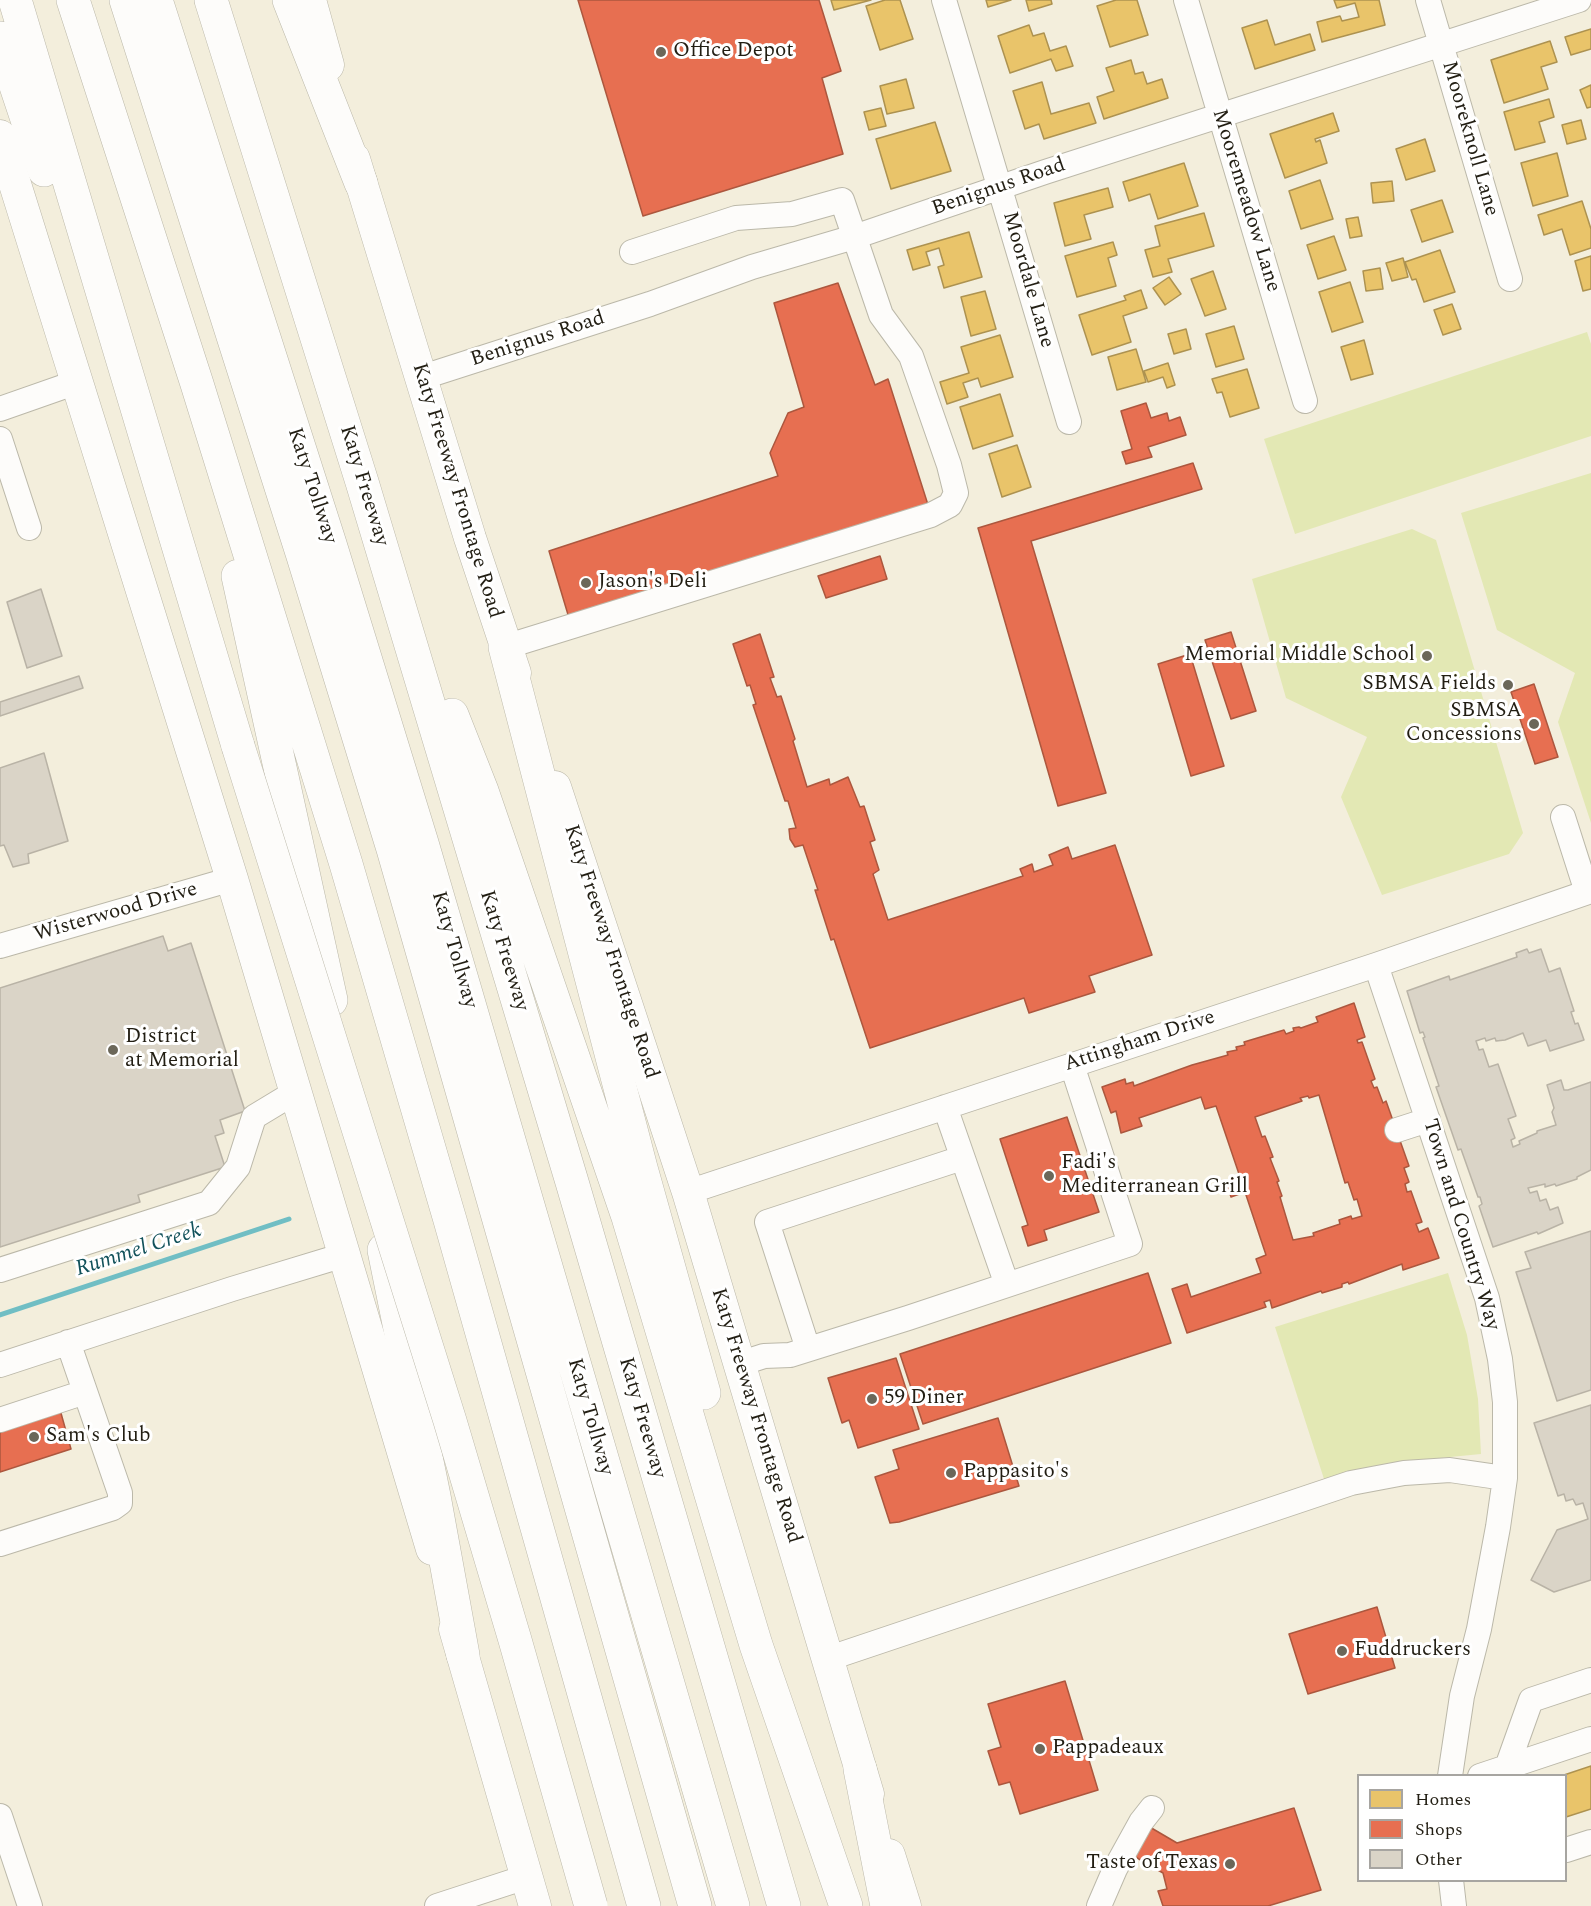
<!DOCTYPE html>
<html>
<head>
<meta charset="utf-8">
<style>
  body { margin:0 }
  #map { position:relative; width:1591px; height:1906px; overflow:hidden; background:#f3eedc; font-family:Spectral,serif }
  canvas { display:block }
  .legend { position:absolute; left:1357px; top:1774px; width:210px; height:108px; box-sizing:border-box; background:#fff; border:2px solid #a7a5a1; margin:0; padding:8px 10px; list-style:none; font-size:18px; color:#221e13 }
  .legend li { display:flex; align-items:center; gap:12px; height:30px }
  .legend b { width:30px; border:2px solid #a7a5a1 }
</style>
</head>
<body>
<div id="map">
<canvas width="1591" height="1906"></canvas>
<ul class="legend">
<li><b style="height:16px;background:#e9c46a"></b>Homes</li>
<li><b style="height:16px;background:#e76f51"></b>Shops</li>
<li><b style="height:16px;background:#dad4c7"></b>Other</li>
</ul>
</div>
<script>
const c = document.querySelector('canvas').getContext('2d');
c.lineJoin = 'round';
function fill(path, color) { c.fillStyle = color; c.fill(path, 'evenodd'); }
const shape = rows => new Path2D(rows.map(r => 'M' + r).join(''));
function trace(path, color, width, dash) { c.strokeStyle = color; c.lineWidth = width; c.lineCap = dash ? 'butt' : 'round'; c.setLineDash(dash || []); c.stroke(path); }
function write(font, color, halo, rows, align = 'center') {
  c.font = font + ' Spectral,serif'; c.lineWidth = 6; c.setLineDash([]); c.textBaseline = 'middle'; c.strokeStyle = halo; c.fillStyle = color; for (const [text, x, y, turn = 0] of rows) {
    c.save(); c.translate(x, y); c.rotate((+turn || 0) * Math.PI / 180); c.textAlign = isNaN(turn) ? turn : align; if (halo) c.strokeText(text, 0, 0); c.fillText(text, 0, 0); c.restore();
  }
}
fill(shape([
  [1587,332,1591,344,1591,436,1295,534,1264,439],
  [1591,473,1591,823,1558,722,1575,673,1497,630,1461,513],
  [1412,529,1436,540,1523,833,1509,854,1382,895,1341,797,1367,737,1286,698,1252,579],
  [1448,1273,1467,1335,1478,1399,1481,1454,1419,1460,1324,1479,1275,1327]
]), '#e3e8b4');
const homes = shape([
  [831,0,871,0,834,10,831,0],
  [885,0,900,0,913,39,880,50,866,6,885,0],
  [986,0,1011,0,988,7,986,0],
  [1026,0,1051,0,1052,4,1029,11,1026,0],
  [1116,0,1137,0,1148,35,1110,47,1097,6,1116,0],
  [1334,0,1379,0,1385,25,1322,42,1317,22,1340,16,1342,21,1359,17,1355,3,1337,8,1334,0],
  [1267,20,1275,45,1310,34,1315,50,1255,69,1242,28,1267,20],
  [1029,25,1033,36,1044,33,1050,51,1066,46,1073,66,1056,71,1051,59,1010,73,998,36,1029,25],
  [1591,29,1591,49,1571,55,1565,37,1591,29],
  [1550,41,1557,62,1541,67,1548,89,1504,103,1491,60,1550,41],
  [1131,60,1135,74,1143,72,1147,84,1162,79,1168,98,1104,119,1097,97,1114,91,1106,68,1131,60],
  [906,79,914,108,887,114,880,86,906,79],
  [1042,82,1051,114,1089,103,1096,123,1044,139,1039,124,1025,129,1013,91,1042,82],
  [1591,85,1591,107,1587,108,1580,90,1591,85],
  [1549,99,1554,117,1539,122,1545,142,1515,150,1504,112,1549,99],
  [881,108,886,126,869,130,864,112,881,108],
  [1333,113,1339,131,1315,139,1316,142,1320,140,1327,163,1285,178,1270,134,1333,113],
  [1581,120,1586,139,1567,144,1562,125,1581,120],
  [935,122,951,171,891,189,876,139,935,122],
  [1425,139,1435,171,1406,180,1396,149,1425,139],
  [1557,153,1568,196,1533,206,1521,163,1557,153],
  [1184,163,1198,206,1158,219,1150,194,1129,201,1123,182,1184,163],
  [1320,180,1333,219,1301,229,1289,191,1320,180],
  [1392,181,1394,201,1373,203,1371,183,1392,181],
  [1108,188,1113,207,1084,215,1091,239,1065,246,1054,203,1108,188],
  [1442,200,1453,232,1422,242,1411,210,1442,200],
  [1582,201,1591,229,1591,248,1570,255,1562,229,1544,235,1538,215,1582,201],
  [1204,213,1214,246,1168,259,1172,272,1153,277,1145,250,1160,246,1155,226,1204,213],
  [1358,217,1362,236,1350,238,1346,219,1358,217],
  [969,232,982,277,944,288,938,267,944,265,939,248,926,252,930,265,913,270,907,250,969,232],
  [1334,236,1346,270,1318,279,1307,245,1334,236],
  [1113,242,1117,255,1108,258,1116,286,1077,297,1065,256,1113,242],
  [1440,250,1455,292,1424,302,1416,279,1412,280,1405,262,1440,250],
  [1591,256,1591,289,1583,291,1575,261,1591,256],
  [1403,258,1408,277,1392,281,1386,263,1403,258],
  [1380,268,1383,289,1366,291,1363,271,1380,268],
  [1213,271,1226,309,1205,316,1191,279,1213,271],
  [1169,277,1181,294,1165,305,1153,288,1169,277],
  [1350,282,1363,322,1332,332,1319,292,1350,282],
  [1141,290,1147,308,1123,316,1131,342,1092,355,1079,315,1126,300,1124,296,1141,290],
  [985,291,996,329,971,336,961,297,985,291],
  [1452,304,1461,329,1443,335,1434,310,1452,304],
  [1234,326,1244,359,1216,367,1206,334,1234,326],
  [1186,329,1191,349,1174,354,1168,334,1186,329],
  [1000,335,1013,377,981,387,978,378,963,383,968,397,947,404,940,382,969,373,961,347,1000,335],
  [1364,340,1373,374,1351,380,1341,347,1364,340],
  [1136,349,1146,382,1117,390,1108,357,1136,349],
  [1168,363,1175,385,1167,388,1163,377,1148,382,1144,371,1168,363],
  [1247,369,1259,408,1230,417,1222,392,1217,393,1212,379,1247,369],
  [1000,394,1013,436,973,449,960,407,1000,394],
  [1017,445,1031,487,1002,497,989,454,1017,445],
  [1591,1766,1591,1809,1566,1817,1566,1776,1561,1776,1591,1766]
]);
fill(homes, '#e9c46a');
trace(homes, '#ad9250', 1.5);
const shops = shape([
  [578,0,819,0,841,71,822,78,843,154,643,216,578,0],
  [838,283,875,385,888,379,929,508,569,618,549,551,778,476,770,453,788,413,804,407,774,303,838,283],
  [1146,403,1151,418,1167,413,1169,421,1180,417,1186,435,1148,447,1152,457,1126,464,1122,452,1132,449,1121,411,1146,403],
  [1193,463,1202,489,1031,541,1106,793,1058,806,978,528,1193,463],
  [880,556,887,579,826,598,818,576,880,556],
  [1231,632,1256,711,1231,719,1205,640,1231,632],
  [760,634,774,677,770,678,777,697,781,696,795,739,793,741,807,787,829,779,830,785,848,777,860,807,864,806,875,840,870,842,879,870,873,874,888,920,1023,876,1020,869,1032,864,1034,872,1053,865,1049,855,1068,847,1072,859,1115,845,1152,955,1089,976,1095,992,1029,1013,1024,998,870,1048,834,939,831,940,815,890,818,890,803,845,795,847,790,839,789,829,796,828,788,801,785,801,753,705,756,704,750,685,747,686,733,644,760,634],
  [1190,654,1224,766,1191,776,1158,664,1190,654],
  [1534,684,1558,757,1535,764,1511,692,1534,684],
  [1354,1003,1365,1037,1357,1040,1358,1043,1362,1042,1375,1079,1371,1081,1374,1088,1377,1087,1383,1103,1386,1101,1409,1166,1404,1168,1409,1182,1405,1184,1407,1192,1411,1191,1422,1222,1416,1224,1419,1232,1428,1228,1439,1258,1403,1270,1402,1264,1349,1284,1348,1282,1342,1284,1342,1287,1322,1293,1321,1291,1272,1308,1270,1300,1264,1302,1266,1307,1187,1333,1172,1289,1187,1284,1191,1297,1261,1273,1256,1259,1266,1255,1245,1192,1231,1197,1226,1182,1240,1177,1216,1106,1205,1109,1201,1097,1139,1118,1142,1126,1121,1133,1116,1111,1111,1113,1102,1087,1125,1079,1126,1084,1133,1082,1134,1086,1192,1065,1228,1055,1227,1052,1237,1050,1236,1047,1245,1045,1244,1042,1284,1030,1286,1034,1294,1031,1293,1028,1299,1027,1301,1028,1318,1022,1316,1017,1354,1003],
  [1319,1095,1345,1183,1348,1182,1354,1200,1357,1199,1362,1216,1352,1219,1351,1216,1339,1220,1340,1224,1313,1233,1314,1236,1293,1240,1280,1197,1282,1196,1277,1182,1279,1181,1270,1158,1273,1157,1265,1136,1262,1137,1255,1117,1302,1101,1300,1098,1308,1096,1309,1098,1319,1095],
  [1067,1117,1099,1212,1044,1230,1047,1240,1028,1246,1022,1227,1028,1225,1000,1139,1067,1117],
  [1148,1273,1171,1343,923,1424,900,1354,1148,1273],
  [896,1358,919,1429,858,1448,849,1420,842,1423,828,1378,896,1358],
  [59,1406,71,1449,0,1472,0,1425,59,1406],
  [998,1418,1019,1486,899,1522,890,1523,875,1477,899,1469,893,1450,998,1418],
  [1377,1607,1395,1668,1308,1694,1289,1634,1377,1607],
  [1065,1681,1098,1790,1020,1814,1010,1782,999,1785,988,1751,1001,1747,988,1704,1065,1681],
  [1294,1808,1321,1890,1268,1906,1163,1906,1158,1891,1167,1889,1163,1873,1132,1855,1148,1826,1177,1843,1294,1808]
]);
fill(shops, '#e76f51');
trace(shops, '#ac573e', 1.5);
trace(shape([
  [0,1315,289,1219]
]), '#70bec4', 5);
const building = shape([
  [41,589,62,656,27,668,7,602,41,589],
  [79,676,83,688,0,716,0,702,79,676],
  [44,753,68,841,28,854,29,863,13,867,4,845,0,846,0,768,44,753],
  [163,936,168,951,191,943,245,1111,220,1120,224,1133,215,1136,225,1167,138,1195,140,1202,0,1247,0,988,163,936],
  [1527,949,1529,953,1541,949,1549,972,1560,968,1574,1011,1571,1012,1575,1024,1578,1023,1584,1040,1550,1051,1546,1040,1528,1046,1523,1033,1505,1040,1496,1041,1495,1038,1486,1041,1485,1038,1476,1041,1479,1050,1483,1049,1489,1067,1498,1064,1516,1116,1508,1119,1515,1138,1511,1140,1513,1147,1520,1144,1519,1141,1537,1133,1537,1131,1556,1125,1552,1112,1554,1108,1547,1085,1561,1080,1564,1090,1568,1090,1591,1082,1591,1170,1577,1177,1577,1179,1556,1186,1555,1184,1545,1187,1545,1184,1528,1188,1530,1193,1537,1191,1540,1201,1546,1199,1550,1210,1558,1207,1563,1223,1538,1234,1537,1232,1493,1247,1479,1206,1482,1204,1480,1197,1478,1197,1461,1149,1458,1150,1436,1087,1439,1086,1423,1038,1425,1037,1423,1032,1420,1033,1407,991,1449,976,1450,980,1517,957,1516,953,1527,949],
  [1591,1231,1591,1390,1557,1401,1516,1272,1531,1268,1525,1252,1591,1231],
  [1591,1405,1591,1580,1554,1592,1531,1580,1557,1530,1588,1519,1583,1503,1576,1505,1573,1499,1566,1501,1564,1494,1558,1496,1534,1423,1591,1405]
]);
fill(building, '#dad4c7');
trace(building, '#b9b3a6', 1.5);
const minor = shape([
  [944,0,1069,422],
  [1186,0,1305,401],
  [1428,0,1510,279],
  [420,378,650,304,752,267,854,237,1045,172,1579,0],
  [0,409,77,382],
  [0,439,29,528],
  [505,647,931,515,950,505,956,493,949,465,911,356,881,315,842,200,792,214,736,218,632,252],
  [1563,817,1587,892],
  [0,946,232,879],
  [1376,965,1487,1298,1500,1359,1505,1402,1505,1478,1498,1527,1479,1629,1462,1696,1450,1776],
  [945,1107,1007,1285],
  [1397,1130,1428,1120],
  [688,1192,1376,965,1591,891],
  [0,1270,209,1203,238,1167,254,1117,297,1091],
  [808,1349,767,1222,962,1158],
  [739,1364,764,1356,790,1355,908,1318,1130,1244,1072,1065],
  [0,1365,232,1289,344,1255],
  [0,1420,85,1392],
  [0,1544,113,1508,120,1503,120,1493,68,1342],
  [827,1659,1351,1483,1404,1473,1450,1470,1505,1478],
  [1507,1767,1531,1700,1591,1680],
  [1507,1767,1591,1739],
  [1480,1776,1507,1767,1510,1776],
  [0,1816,30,1906],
  [1566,1850,1591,1842],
  [1451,1880,1454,1906],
  [437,1906,526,1877],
  [1099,1906,1115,1869,1141,1822,1152,1808]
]);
const major = shape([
  [310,0,328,65],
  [0,136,232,879,432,1549],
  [354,159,470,538,515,673],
  [555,787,688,1192,868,1794],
  [455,1629,535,1906],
  [889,1855,905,1906]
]);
const highway = shape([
  [15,0,238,746],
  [73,0,197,384,346,864,450,1220,644,1906],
  [126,0,303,556,393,849,695,1906],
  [156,0,330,544,422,843,733,1906],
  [211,0,362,482,572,1182,784,1906],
  [289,0,361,183],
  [0,38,44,170],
  [238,576,331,1000],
  [505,647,641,1168,704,1393],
  [452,715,482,791,628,1217,756,1645,846,1906],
  [384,1250,434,1496,463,1655],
  [860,1769,887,1906]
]);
trace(minor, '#bbb8a9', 26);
trace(major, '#bbb8a9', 33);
trace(highway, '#bbb8a9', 34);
trace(minor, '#fdfcfa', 24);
trace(major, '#fdfcfa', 32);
trace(highway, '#fdfcfa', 33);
const highwayBridge = shape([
  [238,746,450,1421,515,1640,591,1906]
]);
trace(highwayBridge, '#bbb8a9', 34, []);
trace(highwayBridge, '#fdfcfa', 33);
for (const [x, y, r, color] of [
  [661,52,6,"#6b6759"],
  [586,583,6,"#6b6759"],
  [1427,656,6,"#6b6759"],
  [1508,685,6,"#6b6759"],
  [1534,724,6,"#6b6759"],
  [113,1050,6,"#6b6759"],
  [1049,1176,6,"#6b6759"],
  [872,1399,6,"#6b6759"],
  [34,1437,6,"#6b6759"],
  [951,1473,6,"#6b6759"],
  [1342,1651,6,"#6b6759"],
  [1040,1749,6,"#6b6759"],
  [1230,1864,6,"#6b6759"]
]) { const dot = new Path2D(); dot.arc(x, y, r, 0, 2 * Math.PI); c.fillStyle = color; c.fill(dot); trace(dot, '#fff', 2); }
write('21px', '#221e13', '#fff', [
  ["Office Depot",673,52],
  ["Jason's Deli",598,583],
  ["Memorial Middle School",1415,656,"right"],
  ["SBMSA Fields",1496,685,"right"],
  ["SBMSA",1522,712,"right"],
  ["Concessions",1522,736,"right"],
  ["District",125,1038],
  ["at Memorial",125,1062],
  ["Fadi's",1061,1164],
  ["Mediterranean Grill",1061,1188],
  ["59 Diner",884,1399],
  ["Sam's Club",46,1437],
  ["Pappasito's",963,1473],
  ["Fuddruckers",1354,1651],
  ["Pappadeaux",1052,1749],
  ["Taste of Texas",1218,1864,"right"]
], 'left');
write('21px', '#221e13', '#fff', [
  ["Mooreknoll Lane",1469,139,74],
  ["Benignus Road",999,188,-19],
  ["Mooremeadow Lane",1245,201,73],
  ["Moordale Lane",1027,280,74],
  ["Benignus Road",538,340,-18],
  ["Katy Tollway",311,486,72],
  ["Katy Freeway",363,486,73],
  ["Katy Freeway Frontage Road",456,491,73],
  ["Wisterwood Drive",116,913,-16],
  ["Katy Tollway",453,950,74],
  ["Katy Freeway",503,951,73],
  ["Katy Freeway Frontage Road",610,952,72],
  ["Attingham Drive",1140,1042,-18],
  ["Town and Country Way",1460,1225,73],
  ["Katy Freeway Frontage Road",755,1416,73],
  ["Katy Tollway",589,1417,74],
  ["Katy Freeway",641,1418,74]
]);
write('italic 22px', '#11515a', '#fff', [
  ["Rummel Creek",139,1251,-18]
]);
</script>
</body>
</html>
